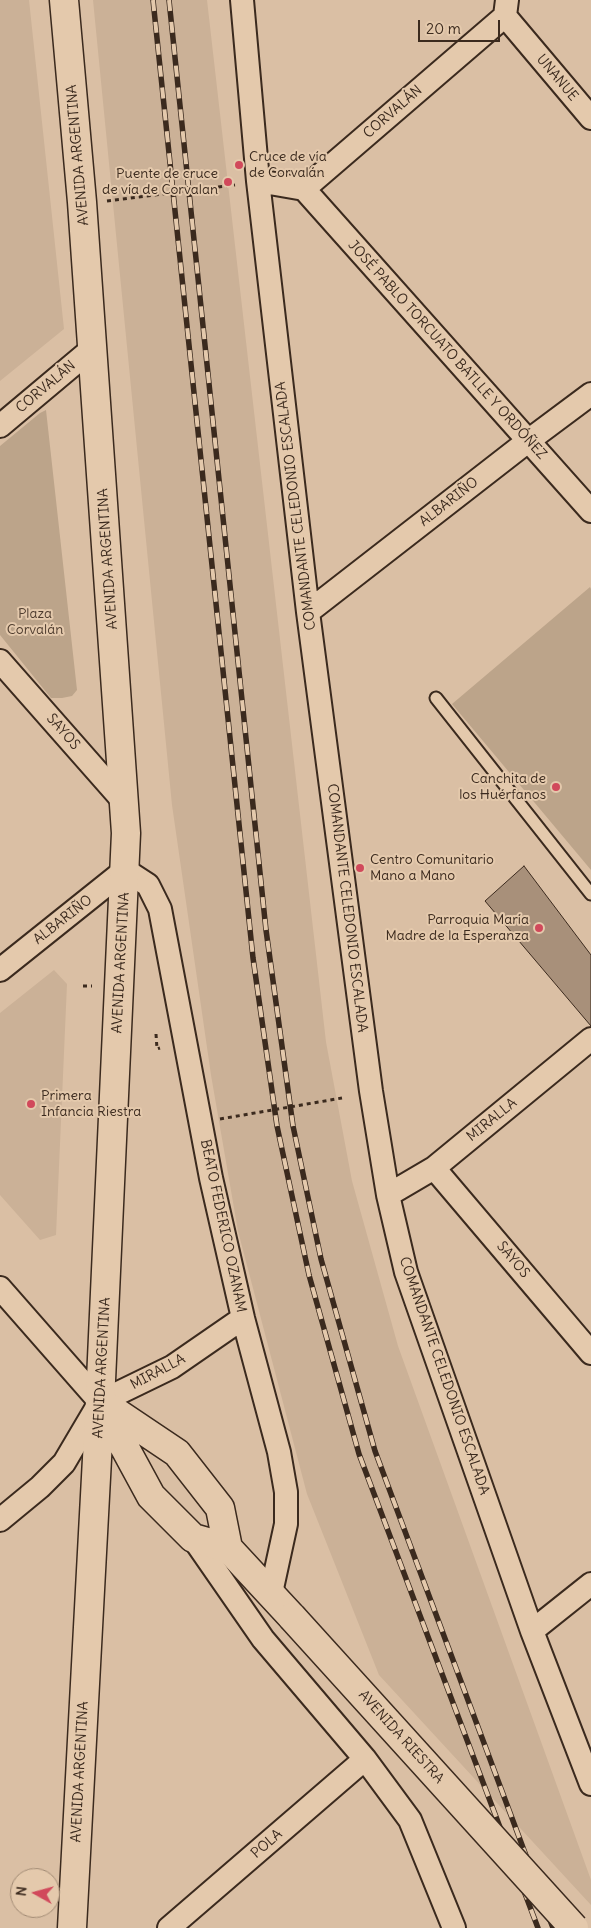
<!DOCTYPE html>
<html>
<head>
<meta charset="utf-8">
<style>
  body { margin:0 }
  #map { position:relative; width:591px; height:1928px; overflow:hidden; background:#dabfa4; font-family:Delius,sans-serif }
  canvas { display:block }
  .north { position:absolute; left:10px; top:1868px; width:50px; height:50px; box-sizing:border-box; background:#e4c9ac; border:1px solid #a08973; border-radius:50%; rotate:277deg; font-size:14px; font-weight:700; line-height:20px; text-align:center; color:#3b2a1e }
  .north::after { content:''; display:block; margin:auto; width:18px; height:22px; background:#d1495b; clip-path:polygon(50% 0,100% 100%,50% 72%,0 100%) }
  .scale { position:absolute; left:418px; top:20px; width:82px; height:22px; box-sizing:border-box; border:2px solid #3b2a1e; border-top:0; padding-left:6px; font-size:15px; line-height:18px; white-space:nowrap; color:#3b2a1e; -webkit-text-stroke:4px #e4c9ac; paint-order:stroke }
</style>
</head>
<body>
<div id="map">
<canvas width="591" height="1928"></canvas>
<div class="north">N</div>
<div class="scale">20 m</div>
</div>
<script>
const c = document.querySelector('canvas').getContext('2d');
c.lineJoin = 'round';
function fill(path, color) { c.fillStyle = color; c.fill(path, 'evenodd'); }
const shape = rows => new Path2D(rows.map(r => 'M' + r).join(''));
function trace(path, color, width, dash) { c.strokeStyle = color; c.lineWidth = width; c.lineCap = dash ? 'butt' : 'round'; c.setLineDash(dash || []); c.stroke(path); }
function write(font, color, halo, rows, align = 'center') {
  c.font = font + ' Delius,sans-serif'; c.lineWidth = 4; c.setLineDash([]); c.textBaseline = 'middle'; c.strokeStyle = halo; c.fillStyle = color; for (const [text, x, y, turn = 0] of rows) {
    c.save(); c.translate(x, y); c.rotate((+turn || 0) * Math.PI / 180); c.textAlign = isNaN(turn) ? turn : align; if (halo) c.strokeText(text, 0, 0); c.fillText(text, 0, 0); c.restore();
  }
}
fill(shape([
  [0,0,29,0,64,329,0,381],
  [93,0,207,0,326,1042,352,1181,398,1346,591,1880,591,1905,379,1675,307,1494,238,1231,211,1075,172,805],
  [54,970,67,984,56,1235,40,1240,0,1195,0,1013]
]), '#cbb197');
fill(shape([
  [46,410,77,690,72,696,62,698,51,698,0,635,0,446,40,413],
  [590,587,591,589,591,870,452,704]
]), '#bca48a');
const building = shape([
  [524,866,591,955,591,1026,485,901,524,866]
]);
fill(building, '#a8907a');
trace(building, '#3b2a1e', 1);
const lane = shape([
  [436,698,591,894]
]);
const street = shape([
  [242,0,258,181,308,612,371,1091,388,1195,406,1272,532,1631,591,1784],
  [505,16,591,118],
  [258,181,304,189,505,16,507,0],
  [304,189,591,511],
  [0,426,93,348],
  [308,612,528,441,591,394],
  [0,661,125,803],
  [0,970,125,870,148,885,160,909,211,1178,243,1318,279,1452,286,1492,286,1524,271,1593],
  [434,1168,591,1353],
  [388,1195,434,1168,591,1039],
  [0,1288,100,1402],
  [0,1520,40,1487,64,1463,100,1402,172,1367,243,1318],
  [193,1538,263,1639,365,1759,410,1820,454,1928],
  [532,1631,591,1584],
  [169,1928,365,1759]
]);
const secondary = shape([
  [64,0,82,202,126,833,100,1402,72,1928],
  [100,1402,151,1496,193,1538,228,1548,292,1617],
  [104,1404,177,1453,220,1508,228,1548]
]);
trace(lane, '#3b2a1e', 15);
trace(street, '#3b2a1e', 26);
trace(secondary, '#3b2a1e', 31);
trace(shape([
  [83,986,92,986],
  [156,1034,157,1049,160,1048]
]), '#3b2a1e', 3, [4, 4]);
trace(lane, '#e4c9ac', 11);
trace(street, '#e4c9ac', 22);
trace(secondary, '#e4c9ac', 28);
const rail = shape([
  [153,0,253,958,277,1126,309,1275,359,1454,538,1928],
  [169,0,266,930,293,1126,321,1259,375,1451,553,1928]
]);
trace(rail, '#3b2a1e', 5.5);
trace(rail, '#e4c9ac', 4, [11]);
const secondaryBridge = shape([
  [292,1617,574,1928]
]);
trace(secondaryBridge, '#3b2a1e', 31, []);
trace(shape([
  [107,201,235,185],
  [220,1119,342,1098]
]), '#3b2a1e', 3, [4, 4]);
trace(secondaryBridge, '#e4c9ac', 28);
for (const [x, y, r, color] of [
  [239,165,5,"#d1495b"],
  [228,182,5,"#d1495b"],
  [556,787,5,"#d1495b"],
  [360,868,5,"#d1495b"],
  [539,928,5,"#d1495b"],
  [31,1104,5,"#d1495b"]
]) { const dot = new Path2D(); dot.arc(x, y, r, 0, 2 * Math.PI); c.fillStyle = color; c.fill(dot); trace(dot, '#e4c9ac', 2); }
write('14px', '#3b2a1e', '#e4c9ac', [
  ["UNANUE",557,78,50],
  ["CORVALÁN",393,112,-41],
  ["AVENIDA ARGENTINA",78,155,-95],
  ["JOSÉ PABLO TORCUATO BATLLE Y ORDÓÑEZ",447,350,48],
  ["CORVALÁN",46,387,-40],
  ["ALBARIÑO",449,502,-38],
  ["COMANDANTE CELEDONIO ESCALADA",296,506,-97],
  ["AVENIDA ARGENTINA",108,559,-94],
  ["SAYOS",63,732,49],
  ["COMANDANTE CELEDONIO ESCALADA",347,908,83],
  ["ALBARIÑO",63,920,-38],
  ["AVENIDA ARGENTINA",121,963,-87],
  ["MIRALLA",492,1120,-39],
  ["BEATO FEDERICO OZANAM",223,1226,78],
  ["SAYOS",513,1260,50],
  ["AVENIDA ARGENTINA",102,1368,-87],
  ["MIRALLA",158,1372,-28],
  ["COMANDANTE CELEDONIO ESCALADA",444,1376,71],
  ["AVENIDA RIESTRA",401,1737,48],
  ["AVENIDA ARGENTINA",80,1772,-87],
  ["POLA",267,1844,-41]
]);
write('14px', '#3b2a1e', '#e4c9ac', [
  ["Cruce de vía",249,157],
  ["de Corvalán",249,173],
  ["Puente de cruce",218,174,"right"],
  ["de vía de Corvalan",218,190,"right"],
  ["Canchita de",546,779,"right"],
  ["los Huérfanos",546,795,"right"],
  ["Centro Comunitario",370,860],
  ["Mano a Mano",370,876],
  ["Parroquia María",529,920,"right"],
  ["Madre de la Esperanza",529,936,"right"],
  ["Primera",41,1096],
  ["Infancia Riestra",41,1112]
], 'left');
write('14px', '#4e3c2e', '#e4c9ac', [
  ["Plaza",35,614],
  ["Corvalán",35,630]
]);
</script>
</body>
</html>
